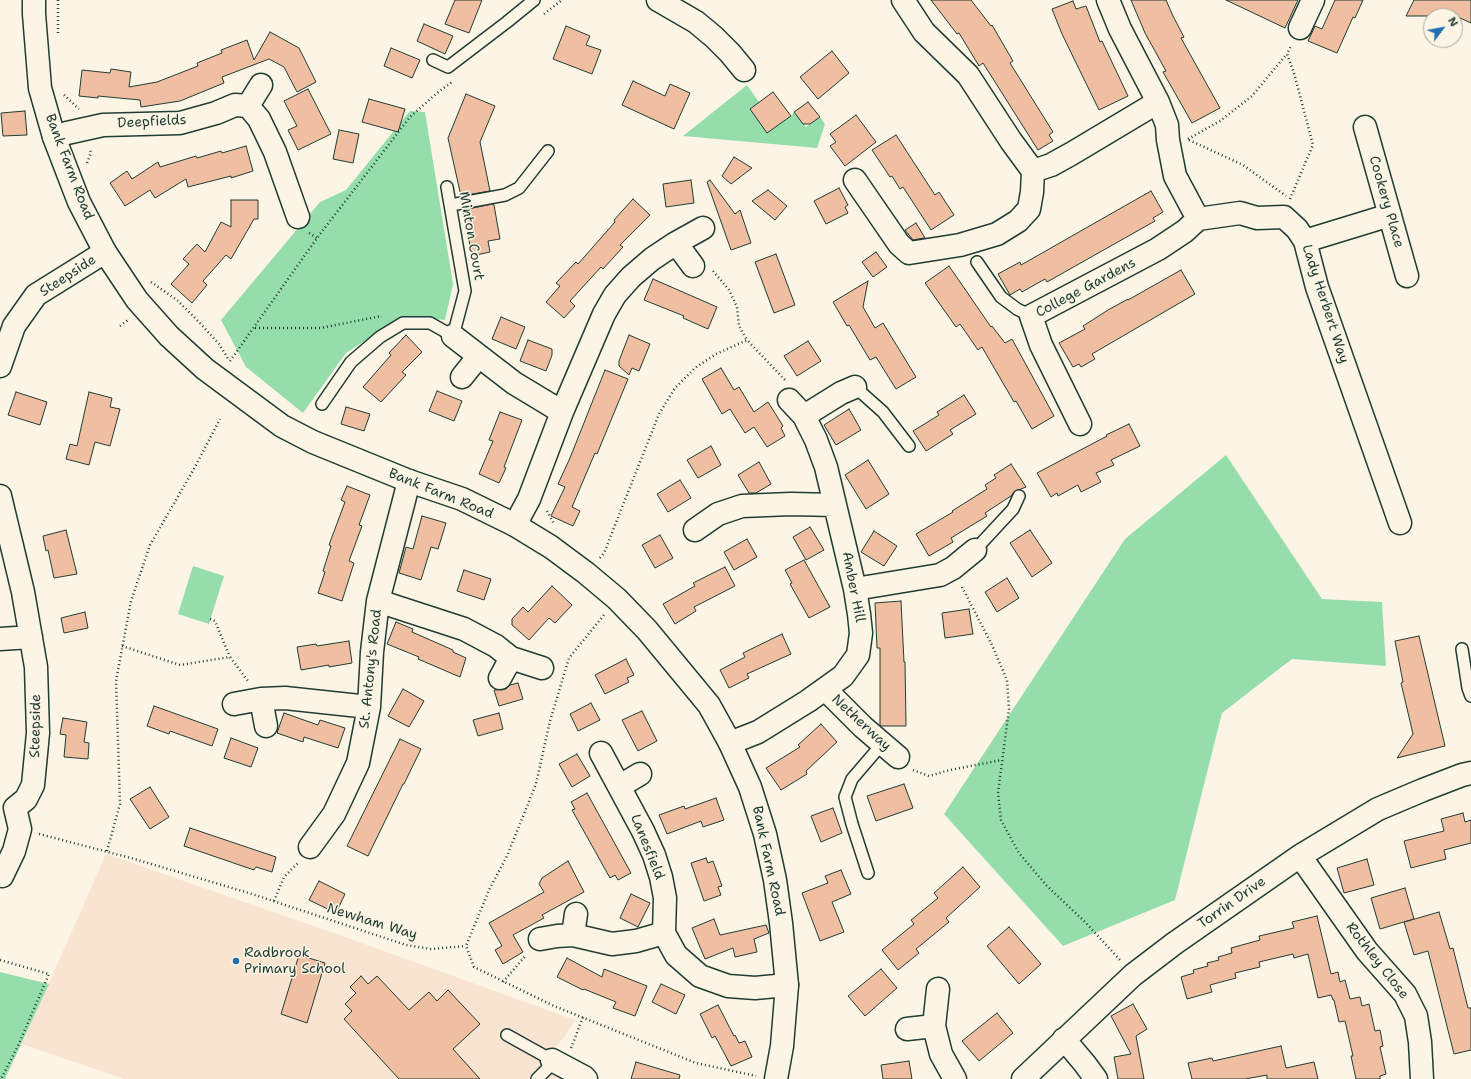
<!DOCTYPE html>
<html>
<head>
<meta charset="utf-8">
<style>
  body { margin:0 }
  #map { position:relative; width:1471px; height:1079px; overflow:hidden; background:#fcf5e5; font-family:"Shantell Sans",sans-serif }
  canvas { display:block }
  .north { position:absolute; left:1423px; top:8px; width:40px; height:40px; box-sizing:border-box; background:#fcf5e5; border:1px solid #a4ab9e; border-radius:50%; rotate:58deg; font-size:11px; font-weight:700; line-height:16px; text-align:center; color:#1f3d34 }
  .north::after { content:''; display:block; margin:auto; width:14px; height:18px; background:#1f6fb2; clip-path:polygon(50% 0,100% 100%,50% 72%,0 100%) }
</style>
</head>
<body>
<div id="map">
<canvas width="1471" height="1079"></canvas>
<div class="north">N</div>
</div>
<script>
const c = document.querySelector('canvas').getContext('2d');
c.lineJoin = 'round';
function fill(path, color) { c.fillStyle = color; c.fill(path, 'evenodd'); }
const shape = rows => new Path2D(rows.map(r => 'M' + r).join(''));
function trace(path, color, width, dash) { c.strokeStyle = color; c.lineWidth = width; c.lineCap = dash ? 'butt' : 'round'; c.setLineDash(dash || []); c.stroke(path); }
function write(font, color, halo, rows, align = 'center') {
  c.font = font + ' "Shantell Sans",sans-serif'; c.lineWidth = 3; c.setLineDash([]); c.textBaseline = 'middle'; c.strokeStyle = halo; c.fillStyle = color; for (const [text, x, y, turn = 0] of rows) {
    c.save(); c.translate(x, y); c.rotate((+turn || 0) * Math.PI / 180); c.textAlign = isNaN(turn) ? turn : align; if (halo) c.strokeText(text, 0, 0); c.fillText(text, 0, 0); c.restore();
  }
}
fill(shape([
  [106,854,348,938,575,1020,565,1036,539,1066,565,1079,124,1079,22,1044]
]), '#f8e4d1');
fill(shape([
  [747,85,759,102,750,109,791,116,794,112,806,127,820,117,825,124,817,148,683,136],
  [410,111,425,112,453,284,445,320,404,316,346,353,303,413,246,367,221,320,320,202,346,190],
  [1226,455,1322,599,1382,602,1386,666,1292,659,1222,713,1175,900,1063,946,944,814,1125,539],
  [193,566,224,576,209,624,178,614],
  [0,972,49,984,5,1079,0,1079]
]), '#96ddac');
const building = shape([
  [455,0,482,0,469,33,445,24,455,0],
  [931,0,971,0,991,26,992,25,1013,61,1010,63,1053,132,1049,135,1053,141,1038,150,983,63,979,66,959,33,957,34,931,0],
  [1131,0,1166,0,1173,16,1184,37,1181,38,1220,108,1192,123,1163,72,1166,71,1145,33,1131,0],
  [1226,0,1298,0,1285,28,1226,0],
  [1335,0,1363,0,1355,18,1353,17,1337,53,1308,41,1315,26,1322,29,1335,0],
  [1414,0,1471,0,1471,23,1445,11,1442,16,1406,16,1414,0],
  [1073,1,1076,9,1086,6,1100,42,1102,41,1128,96,1099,110,1062,34,1052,9,1073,1],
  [424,24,453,36,445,54,417,41,424,24],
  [566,26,590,36,586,45,601,50,592,74,553,59,566,26],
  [270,32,299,48,316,82,297,92,284,67,269,59,222,77,224,83,180,101,141,107,140,100,98,96,98,98,79,96,82,70,110,73,111,69,131,72,129,87,157,82,198,66,197,63,222,53,221,50,247,40,254,60,270,32],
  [391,48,420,60,412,78,384,66,391,48],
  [832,51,849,73,818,99,800,77,832,51],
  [633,81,665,96,670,84,690,93,674,129,622,105,633,81],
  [308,89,331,134,298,150,288,130,297,126,284,101,308,89],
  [773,92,791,116,767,133,750,109,773,92],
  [466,94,495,106,480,142,490,191,461,196,448,138,466,94],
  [369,99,405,109,398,132,362,122,369,99],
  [808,102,820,117,810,124,803,124,794,112,808,102],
  [25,111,27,135,3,136,1,113,25,111],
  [856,115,876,142,845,166,830,146,836,142,830,134,856,115],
  [339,130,359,134,353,163,333,159,339,130],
  [896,135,935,195,939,192,954,215,931,230,903,187,900,189,892,176,890,177,872,150,896,135],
  [246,146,253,171,231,178,231,176,188,187,186,179,155,198,150,190,125,206,110,183,127,171,132,179,158,162,160,167,196,156,197,158,221,151,222,153,246,146],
  [734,157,752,168,731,184,722,176,734,157],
  [691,180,694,203,666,207,663,184,691,180],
  [710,180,735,214,740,210,751,243,731,250,707,182,710,180],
  [839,188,848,205,845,207,848,213,826,224,814,201,839,188],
  [768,190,787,206,775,220,752,201,768,190],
  [1151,191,1163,212,1153,218,1155,221,1047,282,1045,279,1022,292,1020,289,1010,295,998,274,1020,262,1021,265,1151,191],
  [633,199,650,215,620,245,623,247,603,269,601,267,570,301,575,306,564,318,546,302,560,286,556,283,576,262,578,264,615,222,614,220,633,199],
  [231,200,258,200,258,219,254,219,231,259,226,255,203,281,207,285,192,303,171,284,189,264,183,259,197,244,205,252,221,222,231,227,231,200],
  [492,204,494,205,500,239,488,241,490,252,472,256,463,210,492,204],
  [916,223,925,238,924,238,913,240,905,230,916,223],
  [876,252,887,267,873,277,862,262,876,252],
  [776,254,795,305,774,313,755,262,776,254],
  [949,266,991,327,992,326,1005,343,1012,339,1054,416,1032,429,1016,401,1014,402,982,347,978,350,960,324,956,327,925,283,949,266],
  [1181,270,1195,294,1092,354,1095,359,1081,367,1079,364,1073,367,1059,343,1085,329,1083,326,1108,310,1128,299,1128,300,1181,270],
  [653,279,717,307,708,329,683,318,684,316,644,300,653,279],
  [868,281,863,307,875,328,883,323,916,377,896,389,876,357,870,360,849,325,847,326,833,302,868,281],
  [501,317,525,327,516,349,492,339,501,317],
  [406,335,422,352,402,372,406,375,381,402,363,387,391,355,389,353,406,335],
  [629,335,650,344,639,371,632,368,629,375,619,366,619,361,629,335],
  [528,340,552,349,552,355,546,371,520,361,528,340],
  [808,341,821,361,797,376,784,356,808,341],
  [721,368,734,390,739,387,754,412,768,402,783,426,781,428,785,436,767,447,754,427,745,433,730,409,722,414,702,379,721,368],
  [605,370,628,379,597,454,595,453,572,507,580,511,573,526,551,516,565,487,558,484,570,458,605,370],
  [437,391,462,401,454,421,429,411,437,391],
  [16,392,47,402,40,425,8,415,16,392],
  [89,392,112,398,110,407,120,409,110,446,95,442,89,465,66,459,70,444,77,446,89,392],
  [964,395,976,414,950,430,953,434,926,451,913,431,939,415,937,412,964,395],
  [346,407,370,414,364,431,341,424,346,407],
  [849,409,861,430,836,445,824,425,849,409],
  [500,412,522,420,504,467,506,468,499,483,479,474,493,441,489,440,500,412],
  [1129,424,1140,446,1111,460,1114,465,1096,473,1101,482,1081,492,1078,485,1058,496,1057,493,1051,497,1037,473,1107,436,1106,435,1129,424],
  [711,446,721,465,698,478,687,460,711,446],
  [868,460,889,494,866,509,845,475,868,460],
  [759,462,771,484,756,493,749,493,738,475,759,462],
  [1011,464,1026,487,1021,489,1015,491,1011,496,985,513,987,516,951,538,953,542,929,556,916,534,953,512,952,511,987,489,985,485,996,478,994,475,1011,464],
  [680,480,691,498,668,512,657,494,680,480],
  [347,486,370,495,359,525,362,526,349,561,354,563,342,601,318,593,325,572,323,571,331,546,329,545,345,502,341,500,347,486],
  [422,516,446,523,438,549,431,547,421,580,399,573,406,547,413,549,422,516],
  [810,527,824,550,806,560,793,537,810,527],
  [66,530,77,574,54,578,48,550,46,551,43,536,66,530],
  [1030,530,1052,563,1032,577,1010,543,1030,530],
  [874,531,897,546,884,566,861,552,874,531],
  [660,535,673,558,655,568,642,545,660,535],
  [747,539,757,557,734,570,724,552,747,539],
  [804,560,830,607,809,618,790,584,792,583,785,570,804,560],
  [725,567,735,586,694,607,696,611,675,624,663,604,695,586,693,583,725,567],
  [464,570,491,579,484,600,457,591,464,570],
  [1007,578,1019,598,997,612,985,592,1007,578],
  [552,586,572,605,555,623,549,618,529,640,512,625,512,619,523,607,528,612,552,586],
  [901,601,904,662,905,662,906,726,881,726,880,725,880,648,877,648,875,603,901,601],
  [969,609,973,634,945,638,942,613,969,609],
  [85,612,88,628,64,633,61,618,85,612],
  [396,622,413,629,412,632,453,650,453,652,466,658,460,677,418,659,419,657,387,644,396,622],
  [782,634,791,654,747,674,749,678,729,688,720,670,745,657,743,653,782,634],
  [1419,636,1445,746,1397,758,1413,734,1401,683,1403,682,1395,641,1419,636],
  [349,641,352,663,329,667,329,665,301,670,297,647,316,644,317,646,349,641],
  [626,659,634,675,627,678,629,682,605,694,595,675,626,659],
  [518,683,523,699,499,706,494,690,506,689,510,685,518,683],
  [403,689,424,701,409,727,388,716,403,689],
  [591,703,600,720,578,731,570,714,591,703],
  [154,706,218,729,212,746,170,731,169,734,147,726,154,706],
  [642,711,657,741,638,751,622,720,642,711],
  [284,713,318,725,320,720,345,728,338,748,304,737,303,742,277,733,284,713],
  [499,713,503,729,478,736,473,720,499,713],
  [63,718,87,722,84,742,89,743,88,759,64,757,66,735,60,734,63,718],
  [821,724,837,742,806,771,807,774,781,790,766,768,800,747,798,745,821,724],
  [231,738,258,748,251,767,224,758,231,738],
  [400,739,421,749,404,784,403,784,368,856,347,846,400,739],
  [577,754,590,776,572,787,559,764,577,754],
  [904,784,913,808,876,821,867,796,904,784],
  [150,787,169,817,150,829,130,799,150,787],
  [587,793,631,873,618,880,615,875,610,878,572,810,575,809,571,802,587,793],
  [716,798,724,820,703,827,701,821,667,834,659,815,684,806,685,809,716,798],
  [833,808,842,833,821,842,811,816,833,808],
  [1463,813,1465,822,1471,820,1471,843,1444,850,1446,859,1411,868,1404,841,1444,831,1441,819,1463,813],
  [190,828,276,857,272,872,256,867,254,870,184,846,190,828],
  [706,858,708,863,713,861,722,886,718,887,721,895,704,901,691,863,706,858],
  [1367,859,1374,885,1344,893,1337,868,1367,859],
  [568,861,584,892,542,915,544,918,513,935,523,952,503,964,495,950,502,946,489,923,544,892,539,884,542,878,568,861],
  [963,867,980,887,946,918,949,922,916,949,919,953,898,970,882,950,914,924,911,920,938,898,934,893,963,867],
  [841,870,851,894,832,902,844,932,820,941,802,893,828,883,825,876,841,870],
  [319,881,345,894,336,913,309,900,319,881],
  [1405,888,1414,919,1380,929,1371,898,1405,888],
  [631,894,650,903,638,927,620,918,631,894],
  [1439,912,1450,949,1453,948,1468,1008,1471,1008,1471,1050,1454,1054,1428,951,1414,955,1404,922,1439,912],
  [1317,916,1331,974,1338,972,1340,982,1345,980,1350,999,1360,997,1362,1006,1369,1004,1375,1031,1380,1030,1383,1046,1380,1047,1386,1074,1380,1076,1380,1079,1356,1079,1351,1056,1353,1056,1345,1021,1339,1022,1334,1000,1333,1000,1331,995,1318,998,1308,954,1294,958,1293,954,1259,962,1260,967,1235,973,1236,978,1210,985,1212,992,1187,999,1181,977,1194,973,1193,970,1208,966,1207,963,1219,960,1218,957,1232,953,1231,948,1260,940,1259,936,1294,928,1292,922,1317,916],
  [714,919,720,935,766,925,769,933,754,939,757,952,735,957,733,948,705,959,692,928,714,919],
  [1009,927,1041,964,1019,984,987,946,1009,927],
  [299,955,325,963,307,1023,281,1014,299,955],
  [567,958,602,977,604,969,647,986,635,1016,613,1008,616,1002,584,989,583,990,557,977,567,958],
  [881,969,897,988,865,1016,848,996,881,969],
  [361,976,368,984,377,976,409,1010,429,992,437,1001,448,990,480,1024,453,1049,480,1079,399,1079,344,1019,352,1011,345,1004,356,993,350,987,361,976],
  [661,984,685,995,676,1014,652,1002,661,984],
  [1133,1004,1147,1029,1136,1036,1144,1079,1118,1079,1114,1057,1131,1054,1111,1016,1133,1004],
  [718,1005,734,1036,735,1035,739,1043,745,1041,752,1057,731,1066,715,1036,712,1038,700,1014,718,1005],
  [997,1013,1013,1033,979,1061,962,1041,997,1013],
  [1281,1046,1286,1068,1314,1062,1318,1079,1267,1079,1267,1075,1245,1079,1192,1079,1188,1063,1212,1058,1213,1061,1281,1046],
  [909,1061,912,1079,883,1079,881,1065,909,1061],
  [636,1062,680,1075,679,1079,631,1079,636,1062]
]);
fill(building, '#f0bea1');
trace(building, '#1f3d34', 1);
const service = shape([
  [433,60,448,67,507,22,534,0],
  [451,205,505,195,519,188,548,151],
  [977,262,1001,297,1017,309,1031,316],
  [855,387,883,412,909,446],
  [322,404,351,362,380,337,403,323,430,323,453,336,465,291,447,187],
  [975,550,1013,509,1019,496],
  [1462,649,1468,688,1471,696],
  [868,873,852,824,845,797,852,779,882,744],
  [507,1035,552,1060],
  [537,1079,555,1061]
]);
const minor = shape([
  [658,0,696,22,714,37,730,53,744,70],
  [903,0,924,32,968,75,1011,141,1033,171,1051,165,1071,154,1158,102],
  [1108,0,1120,29,1158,102,1167,125,1168,140,1175,176,1198,219,1240,213,1257,218,1284,217,1297,229,1305,241,1317,287,1400,523],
  [1300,28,1313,0],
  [248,106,261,85],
  [1365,127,1407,276],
  [54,137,67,133,103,125,180,123,216,113,235,105,248,106,259,119,275,152,298,217],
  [855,180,899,244,909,253,960,245,997,234,1018,221,1029,209,1032,192,1033,171],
  [1305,241,1390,215],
  [676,243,693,266],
  [453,336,514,383,562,412],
  [0,366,14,326,36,295,105,252],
  [462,377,478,357],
  [804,416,841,393,855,387],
  [1080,424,1041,345,1031,316,1158,249,1185,231,1198,219],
  [0,496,23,592,36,667,38,733,33,785,26,799,15,808,20,829,14,851,2,876],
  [515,525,529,499,562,412,604,314,615,295,631,277,652,259,676,243,703,228],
  [695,530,718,514,742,506,791,504,835,505],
  [855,589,940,575,953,568,975,550],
  [378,601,464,629,496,646,511,658,542,668],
  [0,639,31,637],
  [500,678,511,658],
  [825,689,863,727,898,757],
  [261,699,266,726],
  [234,704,261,699,285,698,369,707],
  [730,743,758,732,808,701,843,676,858,655,861,633,859,614,855,589,826,467,816,440,804,416,789,400],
  [601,753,643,831,654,855,661,877,665,898,664,933,676,955,700,976,728,986,755,988,787,985],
  [620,786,640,774],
  [310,847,334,814,358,763,369,707,372,652,378,601,409,481],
  [1300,856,1367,951,1405,994,1416,1016,1420,1042,1422,1079],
  [573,935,576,914],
  [540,939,557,936,573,935,612,944,636,941,664,933],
  [938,989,934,1026,941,1054,955,1079],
  [907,1029,934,1026],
  [1064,1039,1085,1064,1096,1079],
  [552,1060,584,1077,586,1079],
  [1023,1079,1133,975,1175,943,1300,856,1378,809,1423,790,1462,775,1471,773]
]);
const tertiary = shape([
  [34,0,34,14,40,88,54,137,79,202,105,252,137,300,169,336,205,369,282,426,313,442,409,481,462,499,515,525,551,547,586,573,617,599,647,630,709,705,730,743,750,787,765,834,775,880,781,923,787,985,782,1046,776,1079]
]);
trace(service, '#1f3d34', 14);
trace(minor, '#1f3d34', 25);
trace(tertiary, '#1f3d34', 25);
trace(shape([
  [58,0,58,33],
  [544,14,562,0],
  [64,95,79,109],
  [1188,139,1220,121,1252,96,1286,55],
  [1189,140,1243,165,1286,196],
  [87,163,91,153,90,149],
  [1290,199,1313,145,1294,73,1287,54,1291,46],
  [309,233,317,238],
  [713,271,729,290,737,307,739,326,747,340],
  [151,282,177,300,199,322,219,344,229,360],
  [120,326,128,320],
  [255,328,320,328,382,316],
  [230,361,317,238,410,117,437,93,452,82],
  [547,511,554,524],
  [600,558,604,553,659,414,675,388,695,368,716,354,747,340,785,380],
  [962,587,991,643,1007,680,1009,709,998,793,1001,820,1019,853,1046,885,1086,923,1120,960],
  [604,615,569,658,550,721,536,784,507,856,489,890,466,946,474,967,554,1006,696,1063,756,1076],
  [210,619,215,621,230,657],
  [122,646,180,665,230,657,248,681],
  [913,770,929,776,950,770,1002,760],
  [39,834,131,858,249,893,406,945,431,949,466,946],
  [107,851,120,804,116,681,131,601,150,545,195,467,220,419],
  [274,901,284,877,298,863],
  [0,960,49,974,18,1046,1,1079],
  [503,982,526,955],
  [571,1048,583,1017]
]), '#1f3d34', 2.5, [1, 3]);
trace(service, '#fcf5e5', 11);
trace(minor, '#fcf5e5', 22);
trace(tertiary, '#fcf5e5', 22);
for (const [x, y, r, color] of [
  [236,961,4,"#1f6fb2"]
]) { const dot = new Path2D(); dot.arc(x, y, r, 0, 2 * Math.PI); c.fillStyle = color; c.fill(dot); trace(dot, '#fcf5e5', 1.5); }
write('14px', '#1f3d34', '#fcf5e5', [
  ["Deepfields",152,122,-3],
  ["Bank Farm Road",69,167,69],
  ["Cookery Place",1386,202,74],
  ["Minton Court",471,236,80],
  ["Steepside",68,276,-33],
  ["College Gardens",1086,288,-28],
  ["Lady Herbert Way",1325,304,72],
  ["Bank Farm Road",441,494,22],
  ["Amber Hill",853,587,79],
  ["St. Antony's Road",371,669,-84],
  ["Netherway",861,723,43],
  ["Steepside",36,726,-89],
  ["Lanesfield",647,847,68],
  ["Bank Farm Road",768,861,78],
  ["Torrin Drive",1232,903,-35],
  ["Newham Way",372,922,17],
  ["Rothley Close",1377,961,52]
]);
write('14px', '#1f3d34', '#fcf5e5', [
  ["Radbrook",244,953],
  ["Primary School",244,969]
], 'left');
</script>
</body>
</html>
